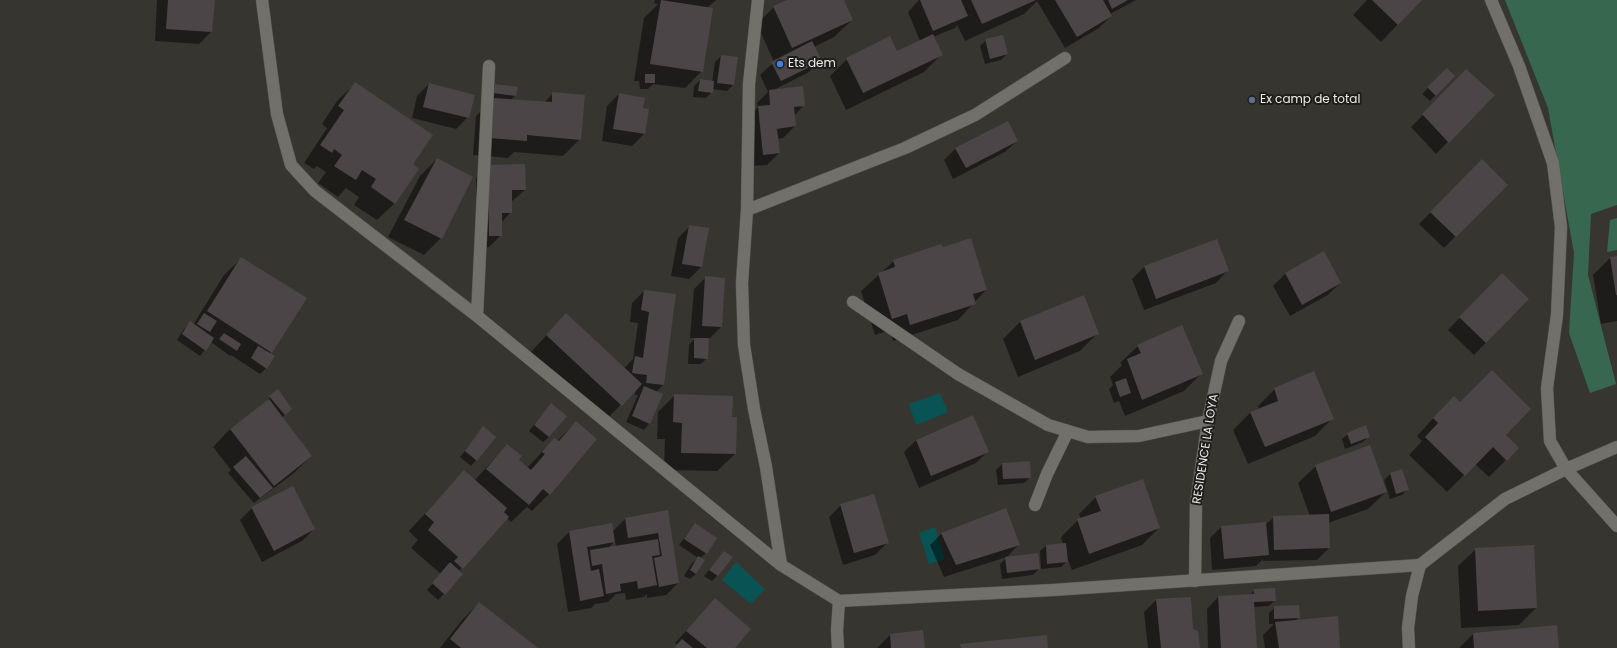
<!DOCTYPE html>
<html>
<head>
<meta charset="utf-8">
<style>
  body { margin:0 }
  canvas { display:block; background:#363530 }
</style>
</head>
<body>
<canvas width="1617" height="648"></canvas>
<script>
const c = document.querySelector('canvas').getContext('2d');
c.lineJoin = 'round';
function fill(path, color) { c.fillStyle = color; c.fill(path, 'evenodd'); }
const shape = rows => new Path2D(rows.map(r => 'M' + r).join(''));
function trace(path, color, width, dash) { c.strokeStyle = color; c.lineWidth = width; c.lineCap = dash ? 'butt' : 'round'; c.setLineDash(dash || []); c.stroke(path); }
function write(font, color, halo, rows, align = 'center') {
  c.font = font + ' Poppins,sans-serif'; c.lineWidth = 4; c.setLineDash([]); c.textBaseline = 'middle'; c.strokeStyle = halo; c.fillStyle = color; for (const [text, x, y, turn = 0] of rows) {
    c.save(); c.translate(x, y); c.rotate((+turn || 0) * Math.PI / 180); c.textAlign = isNaN(turn) ? turn : align; if (halo) c.strokeText(text, 0, 0); c.fillText(text, 0, 0); c.restore();
  }
}
fill(shape([
  [1505,0,1617,0,1617,205,1591,214,1588,275,1616,384,1590,393,1569,333,1574,253,1548,108],
  [1617,218,1617,250,1607,252,1610,220]
]), '#37674f');
fill(shape([
  [940,393,948,412,916,425,909,404],
  [935,527,945,559,929,564,919,533],
  [736,562,765,589,751,604,722,580]
]), '#0a5355');
fill(shape([
  [157,0,214,0,211,32,199,44,155,41],
  [655,0,716,0,707,8,702,71,685,88,653,84,648,89,640,89,639,81,634,81,644,18,658,4,654,3],
  [789,0,843,0,852,20,834,37,814,47,821,60,809,72,774,90,804,105,794,116,795,126,783,138,777,139,779,153,767,165,752,166,746,119,758,107,757,103,768,92,760,75,774,62,757,24,774,7],
  [919,0,1136,0,1110,14,1111,16,1099,28,1065,48,1037,1,1024,14,965,41,957,25,955,28,933,37,941,55,924,72,846,110,830,76,847,59,897,52,920,41,908,12],
  [1367,0,1421,0,1381,42,1353,15],
  [986,40,1007,54,1001,60,985,64,980,46],
  [721,56,737,58,733,85,727,91,712,89,712,92,706,98,693,97,694,86,700,80,712,82,715,62],
  [1447,69,1454,76,1430,101,1422,94],
  [1466,71,1493,96,1436,154,1411,127],
  [355,84,412,165,395,203,377,220,354,205,359,197,346,188,338,197,318,183,326,172,317,166,314,169,304,163,327,128,322,124,337,101],
  [429,84,468,117,456,129,412,118,417,96],
  [495,85,516,88,515,96,511,100,544,103,553,93,580,139,563,156,514,152,508,158,473,155,476,116,493,100,489,91],
  [619,94,642,108,648,110,644,134,632,146,602,141,607,106],
  [1017,141,1005,152,953,179,944,160,956,148],
  [437,159,441,238,424,255,388,237,420,176],
  [1482,161,1506,185,1444,248,1419,224],
  [488,166,525,190,511,202,511,212,501,223,501,235,489,247,477,248,476,178],
  [690,226,707,229,701,267,689,279,671,276,678,238],
  [1216,240,1227,271,1216,283,1144,310,1132,279,1144,267],
  [1323,253,1340,283,1328,295,1290,316,1273,286,1285,274],
  [1617,257,1617,321,1601,324,1593,275,1610,258],
  [242,258,271,352,269,354,266,368,260,374,231,355,230,356,211,342,200,356,177,340,184,329,190,323,193,325,224,275],
  [894,261,986,290,958,320,893,341,890,330,875,335,861,291],
  [706,277,724,279,721,327,709,339,707,358,701,364,688,364,689,345,695,338,690,338,694,289],
  [1490,286,1528,299,1474,355,1448,330],
  [644,291,675,295,663,385,656,392,662,395,649,424,644,430,626,422,638,395,635,395,636,389,604,422,530,353,566,314,624,368,633,359,638,323,630,322,632,303],
  [1083,296,1098,333,1080,351,1018,377,1003,339,1020,322],
  [1138,346,1202,373,1184,391,1125,416,1119,401,1114,403,1109,389,1113,385,1110,377,1122,365,1120,363],
  [1275,389,1332,419,1315,436,1248,464,1233,430,1250,413,1259,410,1258,406],
  [675,395,735,454,717,471,664,470,665,439,657,439,658,412],
  [270,397,285,415,282,418,311,456,294,473,254,503,228,473,231,470,213,447,230,429,265,403],
  [546,410,549,437,543,442,529,431],
  [1436,415,1505,435,1518,448,1489,477,1475,464,1447,492,1409,455,1422,441,1417,436],
  [973,416,988,451,976,463,919,488,904,452,916,440],
  [576,422,549,494,532,511,527,507,511,522,507,518,459,571,444,594,438,600,427,590,441,574,411,548,418,540,409,531,464,471,475,480,507,445,518,460,527,468,554,439,557,441],
  [483,428,495,437,471,466,460,457],
  [1348,434,1369,436,1363,442,1345,449,1342,439],
  [1002,464,1030,477,1024,483,998,485,996,470],
  [1316,466,1386,492,1368,509,1328,523,1329,548,1317,560,1263,561,1263,559,1256,566,1212,570,1210,538,1222,526,1265,525,1274,517,1310,516,1298,483],
  [1401,470,1408,489,1402,495,1390,499,1384,480,1390,474],
  [1096,497,1159,528,1142,545,1072,570,1068,560,1061,567,1041,569,1040,551,1046,546,1063,544,1061,537,1078,520,1081,519,1079,514],
  [841,505,887,543,875,555,843,565,829,517],
  [252,508,314,529,302,541,262,562,240,520],
  [667,512,678,583,666,595,647,598,647,594,644,597,626,600,625,593,616,594,608,602,595,604,591,608,568,612,557,544,569,532,613,531,625,519],
  [615,541,616,547,608,548],
  [695,524,706,553,700,558,696,574,690,579,684,576,692,563,698,558,679,545],
  [942,533,1018,545,1007,557,944,577,930,545],
  [1476,549,1536,608,1519,625,1461,628,1458,566],
  [724,552,717,576,712,581,704,576],
  [1006,558,1039,569,1033,575,1002,579,1000,564],
  [1255,590,1275,600,1269,606,1254,607,1256,648,1208,648,1207,609,1218,597,1249,596],
  [715,599,734,648,674,648,677,645,675,643],
  [1156,600,1192,630,1199,648,1148,648,1144,612],
  [479,603,536,648,440,648,462,620],
  [1275,607,1299,617,1295,621,1339,648,1265,648,1263,635,1274,624,1269,624,1269,613],
  [1556,626,1558,648,1459,648,1473,634],
  [922,631,924,648,877,648,890,635]
]), '#0007');
fill(shape([
  [168,0,215,0,212,32,166,29],
  [661,0,713,8,703,72,650,64],
  [787,0,844,0,853,20,792,48,773,6],
  [920,0,961,0,968,16,933,31],
  [971,0,1036,0,982,24],
  [1055,0,1103,0,1112,16,1077,37],
  [1108,0,1128,0,1112,9],
  [1372,0,1422,0,1398,25],
  [933,34,943,55,863,93,846,58,890,36,897,51],
  [1003,35,1008,54,990,59,985,39],
  [812,41,822,61,781,81,771,62],
  [721,55,738,57,734,85,717,83],
  [1447,68,1455,76,1436,96,1427,87],
  [1466,69,1495,95,1449,143,1422,114],
  [645,74,655,74,655,83,645,83],
  [700,79,714,81,713,93,698,91],
  [355,82,433,135,413,164,419,169,395,204,371,187,376,179,362,170,356,180,334,166,342,155,334,149,332,153,320,145,344,110,338,106],
  [429,83,475,95,469,118,423,107],
  [495,84,518,87,516,96,493,93],
  [803,86,805,106,794,107,796,126,777,129,780,153,763,155,758,106,770,105,769,90],
  [552,92,585,95,581,140,527,135,527,141,490,138,493,98,552,102],
  [619,93,645,98,643,108,649,109,645,134,613,129],
  [1008,121,1018,141,966,168,955,148],
  [437,158,473,177,442,239,404,220],
  [1482,159,1508,185,1456,237,1430,212],
  [525,164,526,190,512,190,512,213,502,213,502,236,489,236,488,165],
  [689,225,709,228,702,267,682,264],
  [971,238,987,290,973,294,976,304,910,325,907,314,892,319,878,273,895,267,893,260,941,244,943,247],
  [1217,239,1229,271,1156,299,1144,266],
  [1324,251,1341,283,1302,305,1285,273],
  [1617,256,1617,295,1616,295,1610,257],
  [241,257,307,298,272,353,207,311],
  [1502,273,1529,299,1486,343,1459,317],
  [705,276,725,278,722,327,702,326],
  [644,290,676,294,664,385,646,383,647,375,632,373,635,356,643,358,649,312,641,310],
  [1084,295,1099,334,1035,360,1020,321],
  [204,313,217,321,210,332,197,324],
  [566,313,642,384,622,406,546,335],
  [190,321,214,338,206,351,182,334],
  [1182,325,1203,374,1142,400,1127,359,1141,353,1137,345],
  [224,333,241,344,237,351,219,339],
  [694,338,709,338,708,359,694,358],
  [258,346,275,356,267,369,251,358],
  [1492,370,1531,409,1506,435,1519,448,1507,461,1493,447,1465,476,1425,437,1438,423,1433,418,1454,396,1460,402],
  [1314,371,1334,419,1265,447,1250,412,1278,401,1274,388],
  [1126,378,1131,393,1120,397,1115,382],
  [644,386,663,394,650,424,632,416],
  [278,389,292,409,285,415,269,396],
  [674,394,733,396,732,417,737,417,736,454,681,453,682,423,673,422],
  [269,399,312,456,274,486,230,429],
  [551,403,567,416,549,437,534,425],
  [973,415,989,452,931,476,916,440],
  [576,421,597,439,550,495,543,489,529,505,486,469,507,444,522,456,519,460,531,470,545,454,542,452,554,438,559,441],
  [1366,425,1370,437,1351,444,1347,433],
  [483,426,496,437,477,461,465,451],
  [1370,445,1387,492,1331,512,1315,465],
  [246,456,273,488,260,498,233,467],
  [1030,461,1031,478,1003,479,1002,463],
  [1402,469,1409,490,1396,494,1390,473],
  [464,470,507,508,504,512,509,517,463,569,454,561,458,557,428,530,434,522,425,514],
  [1143,479,1160,528,1089,554,1077,519,1101,511,1095,496],
  [293,486,315,529,274,551,251,507],
  [874,494,889,543,854,553,840,504],
  [1006,508,1020,545,956,565,941,533],
  [668,510,679,583,659,587,654,558,662,556,658,533,628,538,625,518],
  [1329,514,1330,548,1274,550,1273,516],
  [1266,522,1269,555,1224,559,1221,526],
  [612,523,615,542,587,547,591,571,599,569,604,596,580,601,569,531],
  [695,523,717,538,707,554,684,539],
  [658,539,660,555,652,556,657,585,638,589,637,581,620,584,621,591,606,594,602,564,592,566,590,550],
  [1066,543,1068,562,1047,564,1046,545],
  [1534,545,1537,608,1478,611,1475,548],
  [724,551,733,557,718,576,709,570],
  [1038,553,1040,569,1007,573,1005,557],
  [698,556,705,560,696,574,690,570],
  [450,562,463,574,445,595,432,583],
  [1275,588,1276,601,1254,602,1257,648,1221,648,1218,596,1254,594,1254,589],
  [1191,597,1193,629,1198,631,1200,648,1161,648,1156,599],
  [715,598,751,629,735,648,707,648,686,631],
  [479,602,538,648,461,648,450,639],
  [1299,605,1300,618,1274,619,1274,606],
  [1338,616,1340,648,1279,648,1275,622],
  [1557,625,1559,648,1474,648,1473,633],
  [923,630,925,648,891,648,890,634],
  [1047,635,1048,648,961,648,960,644],
  [682,639,693,648,674,648]
]), '#4b4548');
const street = shape([
  [262,0,277,114,291,165,315,191,477,316,781,565,839,601,1053,590,1420,565],
  [758,0,749,84,747,210,742,283,744,345,754,409,766,467,781,565],
  [1491,0,1519,66,1553,163,1561,227,1557,315,1547,388,1550,441,1566,469,1617,526],
  [747,210,905,148,975,115,1065,58],
  [853,302,958,374,1048,425,1088,437,1139,436,1208,421],
  [477,316,489,66],
  [1035,505,1047,474,1068,431],
  [1195,581,1196,503,1208,421,1221,361,1239,321],
  [838,648,837,630,839,601]
]);
const secondary = shape([
  [1409,648,1408,628,1412,596,1420,565,1505,499,1566,469,1617,447]
]);
trace(street, '#54534e', 13);
trace(secondary, '#54534e', 13);
trace(street, '#71706b', 12);
trace(secondary, '#71706b', 12);
for (const [x, y, r, color] of [
  [780,64,4,"#3f7fe0"],
  [1252,100,4,"#5c6f8a"]
]) { const dot = new Path2D(); dot.arc(x, y, r, 0, 2 * Math.PI); c.fillStyle = color; c.fill(dot); trace(dot, '#1d1d1b', 1.5); }
write('12px', '#edece9', '#1d1d1b', [
  ["Ets dem",788,64],
  ["Ex camp de total",1260,100]
], 'left');
write('12px', '#edece9', '#1d1d1b', [
  ["RESIDENCE LA LOYA",1206,449,-81]
]);
</script>
</body>
</html>
